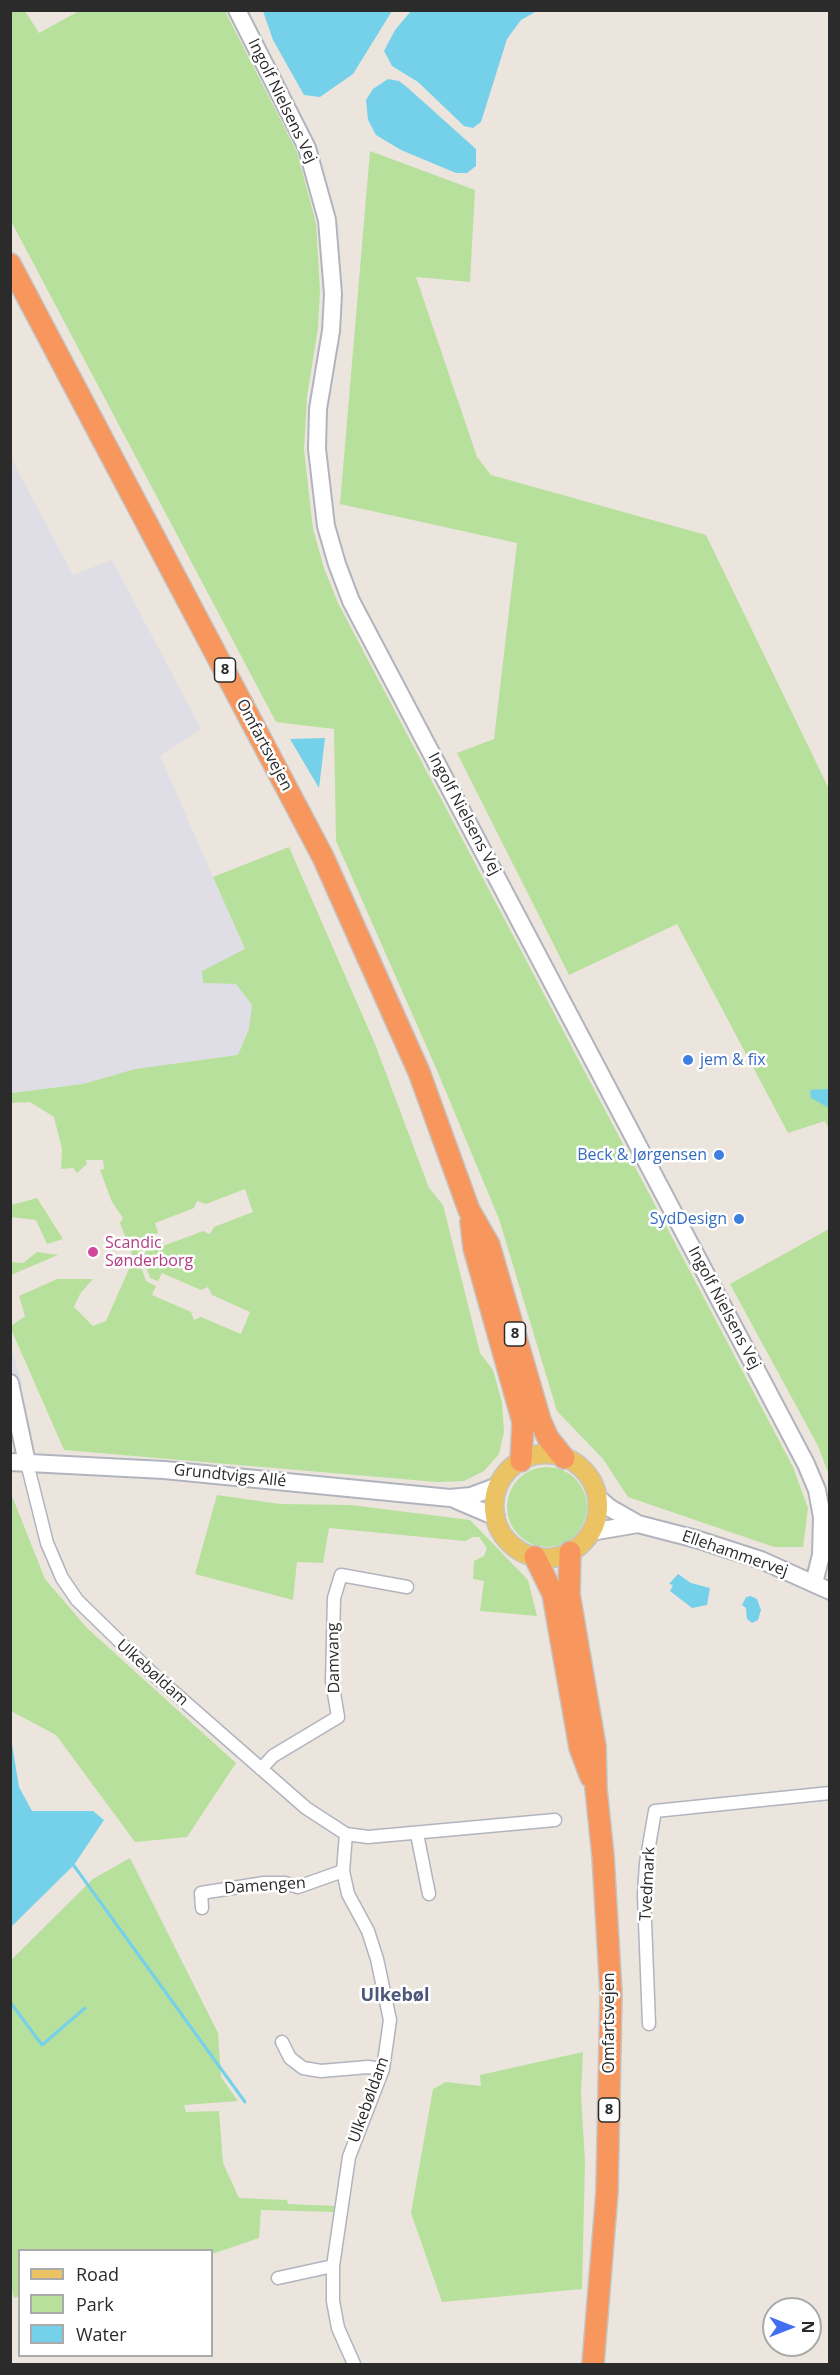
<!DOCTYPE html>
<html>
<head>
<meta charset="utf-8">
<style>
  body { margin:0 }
  #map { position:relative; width:840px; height:2375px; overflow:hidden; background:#ece5dd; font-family:"Open Sans",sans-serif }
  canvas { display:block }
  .frame { position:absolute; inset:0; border:12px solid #2b2b2b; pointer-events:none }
  .legend { position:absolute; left:18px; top:2249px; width:195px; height:108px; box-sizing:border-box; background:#fff; border:2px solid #aaa; margin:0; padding:8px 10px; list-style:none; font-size:18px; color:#2b2b2b }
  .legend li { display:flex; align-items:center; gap:12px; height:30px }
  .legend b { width:30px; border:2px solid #aaa }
  .north { position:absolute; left:762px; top:2297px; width:60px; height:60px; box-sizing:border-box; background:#fff; border:2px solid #aaa; border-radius:50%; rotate:90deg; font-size:16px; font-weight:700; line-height:24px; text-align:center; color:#2b2b2b }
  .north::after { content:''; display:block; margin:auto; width:21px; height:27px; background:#446ef2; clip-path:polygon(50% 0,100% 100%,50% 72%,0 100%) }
</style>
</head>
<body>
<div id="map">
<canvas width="840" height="2375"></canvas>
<div class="frame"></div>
<ul class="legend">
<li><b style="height:8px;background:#ebc363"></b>Road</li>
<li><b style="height:16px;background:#b7e09c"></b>Park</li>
<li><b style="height:16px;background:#75d1ea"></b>Water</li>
</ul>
<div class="north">N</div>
</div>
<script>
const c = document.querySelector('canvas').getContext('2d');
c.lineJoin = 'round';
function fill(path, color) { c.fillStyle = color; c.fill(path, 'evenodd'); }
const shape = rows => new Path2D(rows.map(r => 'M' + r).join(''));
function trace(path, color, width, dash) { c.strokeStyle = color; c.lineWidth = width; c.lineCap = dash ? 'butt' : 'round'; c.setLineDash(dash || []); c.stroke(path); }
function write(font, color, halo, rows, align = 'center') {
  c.font = font + ' "Open Sans",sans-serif'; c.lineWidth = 5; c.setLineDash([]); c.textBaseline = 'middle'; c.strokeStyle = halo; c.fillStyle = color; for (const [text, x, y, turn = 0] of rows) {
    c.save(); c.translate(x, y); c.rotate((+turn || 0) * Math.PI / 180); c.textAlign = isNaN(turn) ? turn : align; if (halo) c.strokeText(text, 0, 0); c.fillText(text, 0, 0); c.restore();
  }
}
fill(shape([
  [10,456,73,575,112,560,201,729,160,756,245,950,204,983,236,984,252,1005,249,1029,238,1055,135,1069,83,1084,11,1093],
  [10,1344,22,1383,11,1420,10,1420]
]), '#dfdde5');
fill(shape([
  [10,11,25,11,39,33,79,11,225,11,297,152,316,223,320,290,318,328,307,397,304,449,313,529,324,568,338,603,793,1467,808,1508,803,1547,774,1547,628,1497,603,1459,557,1411,499,1219,436,1068,336,841,334,729,276,722,11,221],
  [370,151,475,190,470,282,416,277,477,457,491,475,706,535,829,789,829,1129,825,1121,788,1133,677,924,569,975,457,753,494,739,517,543,340,504],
  [289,847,375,1044,429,1188,443,1205,480,1353,493,1370,502,1402,504,1432,499,1454,484,1471,464,1481,437,1482,64,1450,11,1329,11,1326,25,1316,19,1296,57,1279,93,1279,80,1294,74,1307,93,1326,106,1321,132,1262,139,1262,146,1281,156,1286,152,1295,191,1312,194,1320,201,1317,241,1334,250,1312,212,1295,208,1287,201,1290,162,1273,158,1281,150,1278,143,1258,151,1240,159,1237,163,1246,203,1231,210,1234,214,1227,253,1212,245,1189,206,1204,197,1201,194,1208,155,1223,158,1233,147,1237,139,1255,132,1255,120,1223,123,1218,112,1202,100,1170,104,1169,103,1160,86,1160,87,1164,77,1173,73,1168,61,1169,62,1149,54,1117,30,1102,11,1103,11,1093,83,1084,135,1069,238,1055,249,1029,252,1005,236,984,203,983,202,971,245,949,213,877],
  [37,1198,63,1239,47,1244,36,1220,11,1217,11,1205],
  [829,1229,829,1475,818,1446,730,1284],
  [37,1252,58,1255,11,1275,11,1262,23,1263],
  '507 1507a40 40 0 1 1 80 0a40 40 0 1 1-80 0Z',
  [10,1491,45,1579,87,1628,236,1763,187,1837,135,1842,56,1735,11,1711],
  [217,1495,280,1504,351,1505,470,1520,528,1580,537,1616,480,1611,484,1581,473,1579,474,1561,484,1556,487,1548,479,1537,473,1537,465,1541,329,1528,323,1563,297,1562,293,1600,195,1574],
  [130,1858,218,2033,221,2077,238,2101,184,2105,186,2112,219,2111,223,2163,239,2198,287,2200,288,2204,337,2206,336,2212,261,2210,259,2238,212,2254,212,2250,20,2250,19,2296,14,2298,10,2282,10,1961,93,1879],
  [583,2052,581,2095,585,2162,582,2289,442,2302,411,2213,433,2089,446,2082,481,2086,480,2075]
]), '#b7e09c');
fill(shape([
  [263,11,263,10,392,11,353,74,320,97,304,95,273,40],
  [411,11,537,11,521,20,507,39,481,122,473,128,464,126,418,82,392,66,384,51,395,30],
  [388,79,399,81,408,88,476,149,476,166,467,173,456,173,401,150,376,135,368,120,366,100,373,89],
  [325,738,319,788,290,739],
  [829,1089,829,1108,811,1098,810,1090],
  [678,1574,691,1583,710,1588,707,1605,692,1608,670,1591,673,1585,669,1584],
  [751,1596,757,1599,761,1610,758,1620,752,1623,747,1619,746,1608,742,1605,746,1597],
  [11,1738,19,1787,32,1811,93,1811,104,1820,74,1865,11,1927]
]), '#75d1ea');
trace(shape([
  [72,1863,245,2102],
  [10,2002,42,2045,85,2008]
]), '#75d1ea', 3);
const street = shape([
  [27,1463,47,1543,62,1578,77,1600,153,1674,306,1808,346,1834,368,1837,555,1820],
  [261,1769,273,1756,338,1717,332,1681,334,1598,341,1575,407,1587],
  [346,1834,343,1871,348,1894,368,1931,377,1959,390,2020,383,2069,349,2157,333,2266,333,2301,338,2328,354,2364],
  [417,1834,429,1894],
  [202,1908,201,1893,264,1883,285,1883,298,1887,343,1871],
  [649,2024,644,1895,646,1863,655,1811,830,1793],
  [282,2042,290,2058,303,2068,321,2071,368,2067,383,2069],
  [278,2278,333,2266]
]);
const secondary = shape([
  [237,10,307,148,327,220,333,294,331,331,318,409,317,449,326,526,337,564,351,601,806,1464,817,1490,822,1517,821,1555,814,1583],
  [10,1383,27,1463],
  [10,1462,164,1470,450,1498,471,1496,498,1486],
  [597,1497,610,1508,638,1524,696,1539,761,1560,830,1591],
  [456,1500,496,1517],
  [591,1532,638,1524]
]);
const primary = shape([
  '494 1506a52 52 0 1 1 104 0a52 52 0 1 1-104 0Z'
]);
const highway = shape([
  [10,264,323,857,419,1072,469,1210,489,1245,540,1420,548,1438,564,1458],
  [471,1222,474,1248,523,1422,521,1461],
  [570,1552,569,1594,595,1746,596,1789,603,1856,611,1994,607,2192,593,2364],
  [535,1557,553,1594,580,1748,591,1777]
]);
trace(street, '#b1b4be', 15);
trace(secondary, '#b1b4be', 20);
trace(primary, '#c4c4c4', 21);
trace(highway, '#c4c4c4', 24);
trace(street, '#fff', 12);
trace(secondary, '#fff', 16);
trace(primary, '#ebc363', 18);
trace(highway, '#f7975d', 21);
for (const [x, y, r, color] of [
  [688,1060,6,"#3f7fe0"],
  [719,1155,6,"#3f7fe0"],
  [739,1219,6,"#3f7fe0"],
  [93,1252,6,"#d1479c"]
]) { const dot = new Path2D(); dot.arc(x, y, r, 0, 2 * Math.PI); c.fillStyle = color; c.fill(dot); trace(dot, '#fff', 2); }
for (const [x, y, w] of [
  [225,670,21],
  [515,1334,21],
  [609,2110,21]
]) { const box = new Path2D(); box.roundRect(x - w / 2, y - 12, w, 24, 4.5); c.fillStyle = '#fff'; c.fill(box); trace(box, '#2b2b2b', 1.5); }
write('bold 15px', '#2b2b2b', null, [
  ["8",225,670],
  ["8",515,1334],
  ["8",609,2110]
]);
write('16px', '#2b2b2b', '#fff', [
  ["Ingolf Nielsens Vej",282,101,64],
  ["Omfartsvejen",264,745,62],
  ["Ingolf Nielsens Vej",464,814,62],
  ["Ingolf Nielsens Vej",724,1308,62],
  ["Grundtvigs Allé",230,1476,6],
  ["Ellehammervej",735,1554,19],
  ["Damvang",334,1658,-91],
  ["Ulkebøldam",152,1673,42],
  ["Tvedmark",648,1884,-87],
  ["Damengen",265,1886,-4],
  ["Omfartsvejen",609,2023,-90],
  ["Ulkebøldam",369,2100,-70]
]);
write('16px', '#366cbe', '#fff', [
  ["jem & fix",700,1060,"left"],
  ["Beck & Jørgensen",707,1155],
  ["SydDesign",727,1219]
], 'right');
write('16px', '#b23c85', '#fff', [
  ["Scandic",105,1243],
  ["Sønderborg",105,1261]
], 'left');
write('bold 18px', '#4d5779', '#fff', [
  ["Ulkebøl",395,1996]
]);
</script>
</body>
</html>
